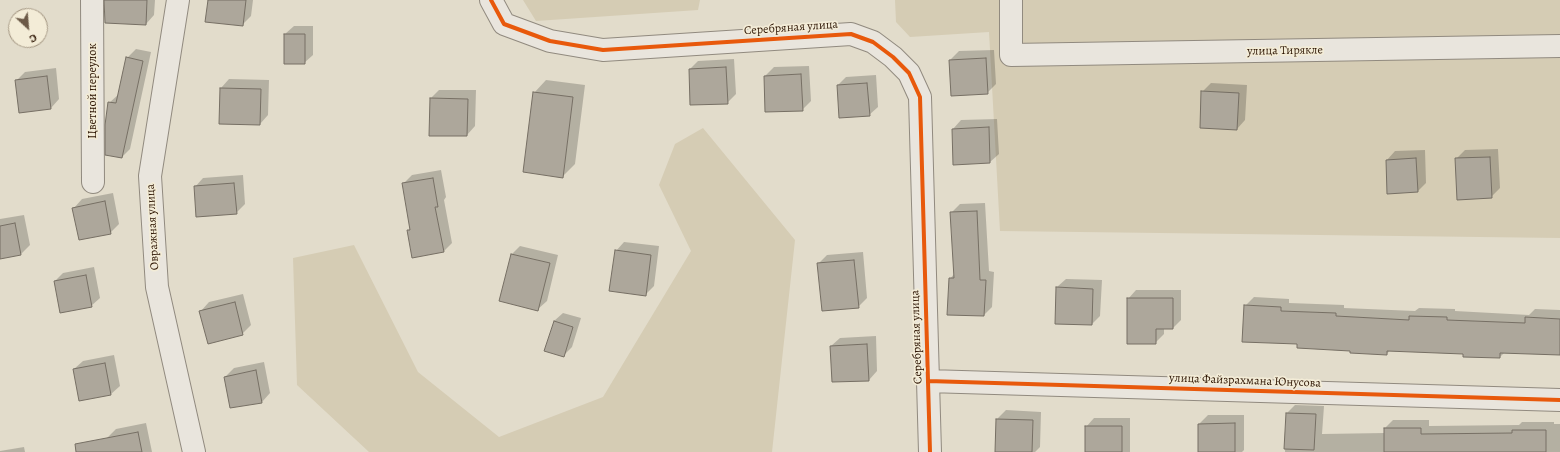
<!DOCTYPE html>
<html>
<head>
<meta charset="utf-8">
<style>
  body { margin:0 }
  #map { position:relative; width:1560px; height:452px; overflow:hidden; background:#e2dccb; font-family:Alegreya,serif }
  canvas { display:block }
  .north { position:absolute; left:8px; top:8px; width:40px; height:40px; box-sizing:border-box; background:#f3ecd7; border:1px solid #a39682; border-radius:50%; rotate:154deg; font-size:11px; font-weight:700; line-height:16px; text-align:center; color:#2c1402 }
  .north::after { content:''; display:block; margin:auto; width:14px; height:18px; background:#6c5a48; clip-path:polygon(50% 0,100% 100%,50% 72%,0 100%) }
</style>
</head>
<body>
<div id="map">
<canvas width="1560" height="452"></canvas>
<div class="north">С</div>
</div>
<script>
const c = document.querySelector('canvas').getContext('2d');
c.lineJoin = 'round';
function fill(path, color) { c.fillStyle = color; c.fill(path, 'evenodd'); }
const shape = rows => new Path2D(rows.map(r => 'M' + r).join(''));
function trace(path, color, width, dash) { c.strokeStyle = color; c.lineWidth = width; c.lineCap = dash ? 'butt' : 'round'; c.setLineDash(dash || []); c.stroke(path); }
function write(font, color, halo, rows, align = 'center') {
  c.font = font + ' Alegreya,serif'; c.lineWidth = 3.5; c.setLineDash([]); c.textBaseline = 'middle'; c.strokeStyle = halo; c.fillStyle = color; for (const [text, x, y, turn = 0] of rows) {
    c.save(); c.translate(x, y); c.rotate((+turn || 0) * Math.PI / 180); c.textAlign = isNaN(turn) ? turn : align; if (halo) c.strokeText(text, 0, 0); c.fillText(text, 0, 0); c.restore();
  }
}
fill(shape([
  [523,0,700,0,698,10,536,21],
  [895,0,1560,0,1560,238,1000,231,989,32,910,37,896,22],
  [703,128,795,240,772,452,369,452,297,385,293,258,354,245,418,372,499,437,603,397,691,251,659,185,675,144]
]), '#d5ccb4');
fill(shape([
  [106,0,155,0,154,15,146,24],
  [209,0,253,0,251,16,242,25],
  [294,26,313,26,313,55,304,63,285,34],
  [136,49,151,52,130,149,122,157,109,103,119,94,127,58],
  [994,50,996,84,987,93,950,60,959,51],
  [734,59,736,94,727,103,690,69,698,61],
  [809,66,811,101,802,110,765,76,774,67],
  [56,68,59,99,51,108,16,81,25,72],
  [876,75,878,107,869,115,838,85,846,77],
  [229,79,269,80,268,115,260,124,220,123,221,88],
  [546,80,585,85,575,164,562,177,534,93],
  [1211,83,1247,85,1245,120,1237,129,1202,92],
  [439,90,476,90,475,126,467,135,431,98],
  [997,119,999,154,990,162,953,129,961,120],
  [1498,149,1500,188,1491,197,1456,159,1465,150],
  [1425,150,1426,183,1418,191,1388,193,1387,160,1395,151],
  [441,170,446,197,444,200,452,243,443,252,408,231,411,228,403,184,412,175],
  [243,175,245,204,236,213,195,187,203,178],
  [113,193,119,224,110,233,74,208,82,199],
  [985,203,989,271,994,272,992,307,984,315,950,279,954,274,951,213,960,204],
  [24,215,30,245,21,254,0,258,0,219],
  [624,242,659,246,654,286,645,295,616,251],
  [520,246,558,255,547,301,538,309,512,254],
  [863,252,867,298,858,307,818,264,827,255],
  [94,267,100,298,91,306,55,281,63,273],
  [1066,279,1102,280,1100,316,1092,324,1057,287],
  [1136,290,1181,290,1181,320,1173,328,1164,328,1164,334,1155,343,1128,299],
  [243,294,251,325,242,334,201,311,209,302],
  [1254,297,1289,299,1289,303,1344,305,1344,308,1415,311,1419,308,1455,309,1455,311,1529,315,1535,309,1560,310,1560,353,1505,352,1500,357,1464,353,1390,350,1387,354,1298,343,1245,306],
  [563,313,581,318,572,347,563,356,554,321],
  [876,336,877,371,869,380,831,346,840,338],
  [114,355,120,386,111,394,80,400,74,369,83,361],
  [264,362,270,393,262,402,225,377,234,368],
  [1295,405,1324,406,1322,434,1385,433,1385,428,1393,420,1429,420,1429,426,1519,425,1522,422,1554,422,1554,424,1560,424,1560,452,1285,452,1287,413],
  [1006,410,1041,412,1040,447,1035,452,996,452,997,419],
  [1208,415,1244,415,1244,450,1242,452,1199,452,1199,424],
  [1094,418,1130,418,1130,452,1086,452,1086,427],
  [146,423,152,452,110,452,107,438,116,429],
  [24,447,25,452,0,452,0,451]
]), '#0003');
const building = shape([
  [104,0,147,0,146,25,105,23,104,0],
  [208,0,246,0,243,26,205,22,208,0],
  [284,34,305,34,305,64,284,64,284,34],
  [126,57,143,61,122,158,105,155,105,125,108,102,116,103,126,57],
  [986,58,988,94,951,96,949,60,986,58],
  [726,67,728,104,690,105,689,69,726,67],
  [801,74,803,111,765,112,764,76,801,74],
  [47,76,51,109,19,113,15,80,47,76],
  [867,83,870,116,839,118,837,85,867,83],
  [220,88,261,89,260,125,219,124,220,88],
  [1201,91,1239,93,1237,130,1200,128,1201,91],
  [533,92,573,97,563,178,523,172,533,92],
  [430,98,468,99,467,136,429,136,430,98],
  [989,127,990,163,953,165,952,129,989,127],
  [1490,157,1492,198,1457,200,1455,158,1490,157],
  [1416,158,1418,192,1387,194,1386,160,1416,158],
  [433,178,438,207,435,207,444,252,412,258,407,230,410,230,402,183,433,178],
  [234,183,237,214,196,217,194,186,234,183],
  [105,201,111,234,79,240,72,208,105,201],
  [977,211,980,280,986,280,984,316,947,315,949,278,954,278,950,212,977,211],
  [15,223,21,255,0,259,0,226,15,223],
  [615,250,651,255,646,296,609,291,615,250],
  [511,254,550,263,538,311,499,301,511,254],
  [854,260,859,308,822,311,817,263,854,260],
  [86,275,92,307,60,313,54,281,86,275],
  [1056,287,1093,289,1092,325,1055,324,1056,287],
  [1127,298,1173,298,1173,329,1156,329,1156,344,1127,344,1127,298],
  [235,302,243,335,208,344,199,311,235,302],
  [1244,305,1281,307,1281,311,1336,313,1336,316,1409,320,1409,316,1447,317,1447,320,1525,323,1525,317,1560,319,1560,355,1500,353,1500,358,1463,357,1463,354,1387,351,1387,355,1350,353,1350,351,1297,348,1297,344,1242,342,1244,305],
  [554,321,573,327,564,357,544,351,554,321],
  [867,344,869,381,832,382,830,346,867,344],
  [105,363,111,395,79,401,73,369,105,363],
  [256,370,262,403,230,408,224,377,256,370],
  [1286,413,1316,414,1314,450,1284,449,1286,413],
  [996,419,1033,420,1032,452,995,452,996,419],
  [1235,423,1235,452,1198,452,1198,424,1235,423],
  [1085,426,1122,426,1122,452,1085,452,1085,426],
  [1384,428,1421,428,1421,434,1512,433,1512,430,1546,430,1546,452,1384,452,1384,428],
  [138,432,142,452,76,452,75,444,138,432]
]);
fill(building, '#ada79b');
trace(building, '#766f64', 1);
const minor = shape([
  [92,0,93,182],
  [178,0,150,176,157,287,194,452],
  [491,0,504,24,550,41,603,50,851,34,873,42,893,57,909,73,920,97,930,452],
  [1011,0,1011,55,1560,46],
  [928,381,1560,400]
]);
trace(minor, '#918a7f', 24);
trace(minor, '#e9e5dd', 22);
trace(shape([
  [491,0,504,24,550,41,603,50,851,34,873,42,893,57,909,73,920,97,930,452],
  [928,381,1560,400]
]), '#e8590c', 4);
write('12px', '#2c1402', '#f3ecd7', [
  ["Серебряная улица",791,28,-4],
  ["улица Тирякле",1285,51,-1],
  ["Цветной переулок",93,91,-90],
  ["Овражная улица",153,227,-93],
  ["Серебряная улица",917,337,-92],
  ["улица Файзрахмана Юнусова",1245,381,2]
]);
</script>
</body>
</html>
